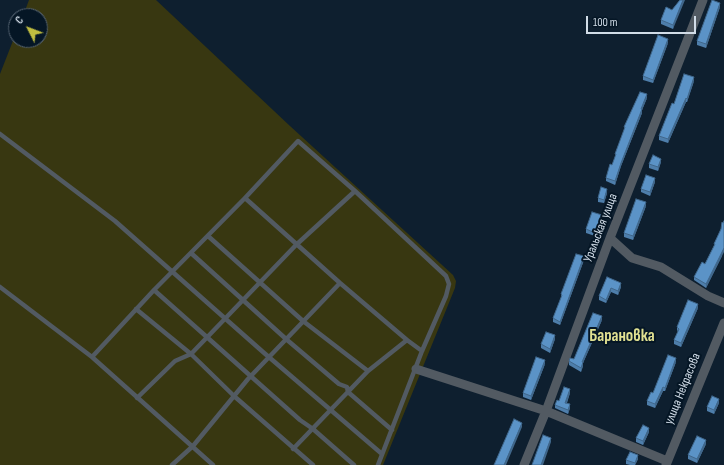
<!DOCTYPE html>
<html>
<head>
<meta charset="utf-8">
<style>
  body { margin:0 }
  #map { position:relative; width:724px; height:465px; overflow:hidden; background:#0e1f2f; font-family:"Sofia Sans Condensed",sans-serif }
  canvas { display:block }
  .north { position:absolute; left:8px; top:8px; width:40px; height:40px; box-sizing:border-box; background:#051625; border:1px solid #576573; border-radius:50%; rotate:312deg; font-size:11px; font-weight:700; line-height:16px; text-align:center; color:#d1dce7 }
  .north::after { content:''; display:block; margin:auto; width:14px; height:18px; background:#c1be40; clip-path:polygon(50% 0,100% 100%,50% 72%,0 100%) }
  .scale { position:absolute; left:586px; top:16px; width:110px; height:18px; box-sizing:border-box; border:2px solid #d1dce7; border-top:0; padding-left:5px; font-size:12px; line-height:14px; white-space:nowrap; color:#d1dce7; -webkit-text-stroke:3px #051625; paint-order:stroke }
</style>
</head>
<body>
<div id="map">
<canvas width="724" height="465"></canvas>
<div class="north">С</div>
<div class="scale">100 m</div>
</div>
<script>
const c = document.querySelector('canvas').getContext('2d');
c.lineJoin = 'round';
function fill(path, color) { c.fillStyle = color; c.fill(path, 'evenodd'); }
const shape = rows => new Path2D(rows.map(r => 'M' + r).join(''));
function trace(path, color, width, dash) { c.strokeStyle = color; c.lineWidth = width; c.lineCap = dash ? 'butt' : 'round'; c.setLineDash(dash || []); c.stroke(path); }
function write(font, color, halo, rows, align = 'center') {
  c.font = font + ' "Sofia Sans Condensed",sans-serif'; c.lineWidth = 4; c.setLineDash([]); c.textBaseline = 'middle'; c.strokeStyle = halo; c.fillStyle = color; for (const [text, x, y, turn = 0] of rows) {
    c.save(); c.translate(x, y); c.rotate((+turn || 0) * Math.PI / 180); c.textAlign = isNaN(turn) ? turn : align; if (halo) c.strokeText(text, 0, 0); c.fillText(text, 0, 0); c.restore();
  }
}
fill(shape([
  [29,0,156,0,290,126,453,275,456,281,455,288,383,465,0,465,0,74,16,33,16,40,40,40,40,16,23,16]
]), '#383711');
trace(shape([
  [0,134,115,221,263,352,382,454],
  [245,198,340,283,407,340,422,351],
  [208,236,303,321,368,371],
  [191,253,286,339,339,384,347,387,348,392,392,430],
  [0,287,92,357,213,465],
  [154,290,300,420,313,429,354,465],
  [136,309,191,354,234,396,313,465],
  [92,357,154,290,245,198,298,141,355,191,446,276,449,284,446,296,422,351,378,465],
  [137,398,175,361,191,354,296,245,355,191],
  [293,449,368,371,407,340],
  [172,465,193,446,248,379,340,283]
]), '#525a62', 4.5);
trace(shape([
  [610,238,632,258,661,267,708,296,724,303],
  [416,369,546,411,667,461],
  [524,465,546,411,610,238,703,0],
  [666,465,724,323]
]), '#525a62', 9);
fill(shape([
  [680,0,673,29,661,24,661,20,672,10],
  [720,7,706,48,697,45,697,41],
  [668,43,653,83,643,80,643,76],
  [694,81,687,102,686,102,668,143,659,140,659,136],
  [647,98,642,110,642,113,621,166,615,185,606,181,606,178,612,165,615,158,615,154,624,131,624,127],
  [661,162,658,171,649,168,649,164],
  [655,182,650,196,641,192,641,189],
  [607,193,604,203,598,202,598,198],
  [646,206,633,240,624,237,624,233],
  [602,219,595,236,586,233,586,229],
  [721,229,722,256,706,288,694,280,694,277,705,264,714,246,714,244],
  [584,260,560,325,553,322,553,318,561,298,561,294],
  [607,277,621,287,618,295,611,292,606,303,599,300,599,296],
  [698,308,681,347,674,344,674,340,678,332,677,330,677,327],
  [602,320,583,363,583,366,581,372,569,365,569,361,574,359],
  [555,339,550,353,541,348,541,344],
  [676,362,665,391,663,391,655,408,647,405,647,401],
  [545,364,531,400,523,397,523,393],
  [570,393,567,403,570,408,568,414,555,408,555,405,559,401],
  [719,403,714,414,707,411,707,407],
  [649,432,643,445,636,442,636,438],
  [706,444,697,463,688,459,688,455],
  [638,459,635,465,630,465,626,464,626,460]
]), '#4e7eab');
fill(shape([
  [683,0,685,0,673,29,673,25],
  [720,3,720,7,706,48,706,44],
  [668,39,668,43,653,83,653,80],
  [694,77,694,81,687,102,687,99],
  [647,94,647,98,642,110,642,113,621,166,615,185,615,181,621,163],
  [686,98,686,102,668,143,668,139],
  [661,159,661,162,658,171,658,167],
  [655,178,655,182,650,196,650,192],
  [607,189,607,193,604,203,604,200],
  [646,202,646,206,633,240,633,236],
  [602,215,602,219,595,236,595,233],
  [724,248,724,252,706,288,706,284],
  [584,256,584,260,560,325,560,322],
  [621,283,621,287,618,295,618,291],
  [611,288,611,292,606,303,606,300],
  [698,304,698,308,681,347,681,343],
  [602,316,602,320,583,363,583,366,581,372,582,362],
  [555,335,555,339,550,353,550,349],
  [676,358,676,362,665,391,665,388],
  [545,360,545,364,531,400,531,396],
  [663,387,663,391,655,408,655,404],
  [570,389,570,393,565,407,565,403],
  [719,399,719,403,714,414,714,410],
  [570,404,570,408,568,414,568,410],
  [522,423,522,427,506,465,504,465],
  [649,428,649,432,643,445,643,441],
  [551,438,551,442,543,465,541,465],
  [706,440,706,444,697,463,697,459],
  [638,455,638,459,635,465,635,463]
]), '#40678b');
const building = shape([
  [680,0,683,0,673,25,661,20,666,7,672,10,680,0],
  [712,0,720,3,706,44,697,41,712,0],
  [658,35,668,39,653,80,643,76,658,35],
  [684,74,694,77,687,99,686,98,668,139,659,136,672,103,674,104,684,74],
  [640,92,647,94,641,109,642,109,621,163,615,181,606,178,610,164,612,165,616,154,615,154,625,127,624,127,640,92],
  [653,155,661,159,658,167,649,164,653,155],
  [646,175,655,178,650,192,641,189,646,175],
  [601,187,607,189,604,200,598,198,601,187],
  [636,199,646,202,633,236,624,233,636,199],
  [592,212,602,215,595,233,586,229,592,212],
  [724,221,724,248,706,284,694,277,702,262,705,264,715,244,714,244,721,229,722,222,723,223,724,221],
  [576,254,584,256,560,322,553,318,562,295,561,294,576,254],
  [607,277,621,283,618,291,611,288,606,300,599,296,607,277],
  [688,300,698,304,681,343,674,340,679,329,677,327,688,300],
  [593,313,602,316,582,362,583,362,581,368,569,361,570,358,574,359,593,313],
  [546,332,555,335,550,349,541,344,546,332],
  [668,355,676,358,665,388,663,387,655,404,647,401,651,392,653,393,668,355],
  [536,357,545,360,531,396,523,393,536,357],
  [564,387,570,389,565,403,570,404,568,410,555,405,557,400,559,401,564,387],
  [712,396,719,399,714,410,707,407,712,396],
  [514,419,522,423,504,465,494,465,514,419],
  [643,425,649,428,643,441,636,438,643,425],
  [543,435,551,438,541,465,532,465,536,454,543,435],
  [697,436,706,440,697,459,688,455,697,436],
  [630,452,638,455,635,463,626,460,630,452]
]);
fill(building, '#5b93c7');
trace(building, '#40678b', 1);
write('13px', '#d1dce7', '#051625', [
  ["Уральская улица",601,228,-69],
  ["улица Некрасова",683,389,-68]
]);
write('bold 17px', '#e0e091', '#051625', [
  ["Барановка",622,337]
]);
</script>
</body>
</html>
